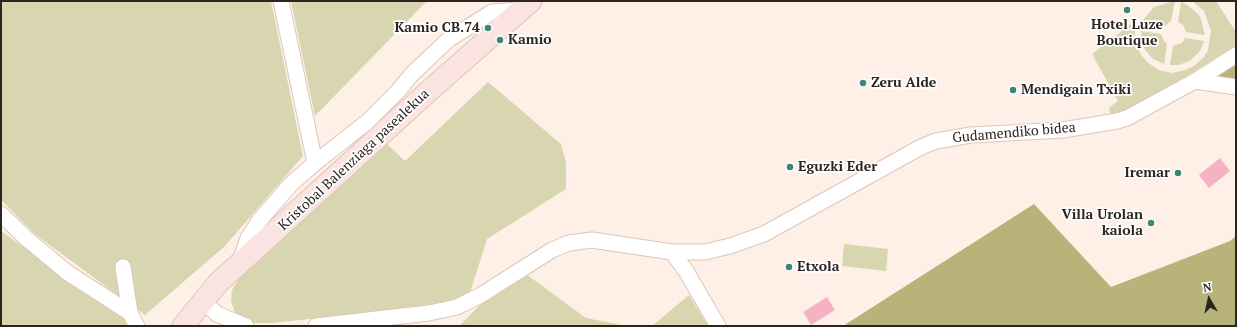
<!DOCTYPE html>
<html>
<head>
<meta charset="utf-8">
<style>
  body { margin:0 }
  #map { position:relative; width:1237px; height:327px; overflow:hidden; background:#fef0e7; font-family:"PT Serif",serif }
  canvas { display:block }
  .frame { position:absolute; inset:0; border:2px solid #2c241e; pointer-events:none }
  .north { position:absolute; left:1189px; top:279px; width:40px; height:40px; -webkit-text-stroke:3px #fff; paint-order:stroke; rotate:351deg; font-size:11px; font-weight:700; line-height:16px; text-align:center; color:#2c241e }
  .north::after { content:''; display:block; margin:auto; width:14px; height:18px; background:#2c241e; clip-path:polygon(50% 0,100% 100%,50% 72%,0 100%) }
</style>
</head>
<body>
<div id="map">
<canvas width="1237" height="327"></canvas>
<div class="frame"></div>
<div class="north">N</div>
</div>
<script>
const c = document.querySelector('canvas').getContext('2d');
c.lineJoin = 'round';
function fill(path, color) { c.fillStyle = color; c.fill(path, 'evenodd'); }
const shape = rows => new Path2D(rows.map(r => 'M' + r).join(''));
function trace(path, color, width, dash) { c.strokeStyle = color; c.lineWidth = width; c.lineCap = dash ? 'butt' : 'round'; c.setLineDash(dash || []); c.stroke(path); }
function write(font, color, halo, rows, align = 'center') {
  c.font = font + ' "PT Serif",serif'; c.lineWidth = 3.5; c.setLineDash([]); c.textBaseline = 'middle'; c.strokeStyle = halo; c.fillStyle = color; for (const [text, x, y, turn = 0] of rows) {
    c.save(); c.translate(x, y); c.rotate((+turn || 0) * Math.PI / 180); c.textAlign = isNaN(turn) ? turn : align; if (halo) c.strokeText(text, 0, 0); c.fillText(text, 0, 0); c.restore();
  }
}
fill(shape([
  [1,1,271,1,303,156,225,246,145,315,36,235,1,200],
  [291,1,427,1,315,116],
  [1175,1,1171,21,1162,28,1142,25,1144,19,1154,7],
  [1192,1,1216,1,1236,32,1236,45,1164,90,1121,113,1111,114,1109,110,1110,107,1118,101,1092,54,1137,19,1134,39,1141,55,1147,62,1159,70,1172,73,1185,70,1194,66,1204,57,1208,50,1211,31,1204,11],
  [1181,2,1189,6,1200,16,1205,35,1186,32,1183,25,1178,22],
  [1141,31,1161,34,1164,41,1167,44,1164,64,1153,59,1145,50,1142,44],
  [1185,38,1204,41,1200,51,1191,60,1179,65,1170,65,1173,46,1182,43],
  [488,82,561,144,566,162,566,189,487,239,470,293,453,301,422,307,272,323,253,323,242,320,235,313,231,301,232,290,240,277,387,144,405,161],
  [1,231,126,320,126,326,1,326],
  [844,244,888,249,886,271,842,266],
  [526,274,586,318,627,326,459,326,481,304],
  [689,295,708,326,652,326]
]), '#d8d6b0');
fill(shape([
  [1236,63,1236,79,1213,77],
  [1034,204,1111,287,1230,241,1236,236,1236,326,843,326]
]), '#b8b479');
fill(shape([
  [1220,158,1230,171,1209,188,1199,175],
  [827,297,835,310,811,325,803,312]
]), '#f4b2c2');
const street = shape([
  [281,1,315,163,367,122,398,91,412,74,448,40,492,12,521,10],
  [1195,81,1236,87],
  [1,214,27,239,68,273,130,313,137,326],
  [672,252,686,271,718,326],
  [240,262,248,238,259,221,291,184,315,163],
  [123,267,130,313],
  [203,301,217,314,246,326],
  [316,326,429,313,457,307,481,295,552,250,569,243,592,240,672,252,705,252,730,246,764,234,921,147,936,141,971,135,1063,130,1117,121,1127,118,1195,81,1236,55]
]);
const secondary = shape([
  [183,326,218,283,430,90,531,1]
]);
trace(street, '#ddc6b8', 17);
trace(secondary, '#ddc6b8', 23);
trace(street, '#fff', 15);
trace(secondary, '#fae3e0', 21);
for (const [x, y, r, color] of [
  [1127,10,4,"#418579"],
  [488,28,4,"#418579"],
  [500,40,4,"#418579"],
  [863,83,4,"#418579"],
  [1013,90,4,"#418579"],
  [790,167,4,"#418579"],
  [1178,173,4,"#418579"],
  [1151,223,4,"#418579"],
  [789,267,4,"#418579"]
]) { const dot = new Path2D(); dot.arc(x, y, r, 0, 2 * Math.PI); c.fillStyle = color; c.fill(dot); trace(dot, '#fff', 1.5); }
write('bold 14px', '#2c241e', '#fff', [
  ["Hotel Luze",1127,25,"center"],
  ["Boutique",1127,41,"center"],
  ["Kamio CB.74",480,28,"right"],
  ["Kamio",508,40],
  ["Zeru Alde",871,83],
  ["Mendigain Txiki",1021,90],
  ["Eguzki Eder",798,167],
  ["Iremar",1170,173,"right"],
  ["Villa Urolan",1143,215,"right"],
  ["kaiola",1143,231,"right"],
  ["Etxola",797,267]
], 'left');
write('14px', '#2c241e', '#fff', [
  ["Gudamendiko bidea",1014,133,-5],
  ["Kristobal Balenziaga pasealekua",354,160,-43]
]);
</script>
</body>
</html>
